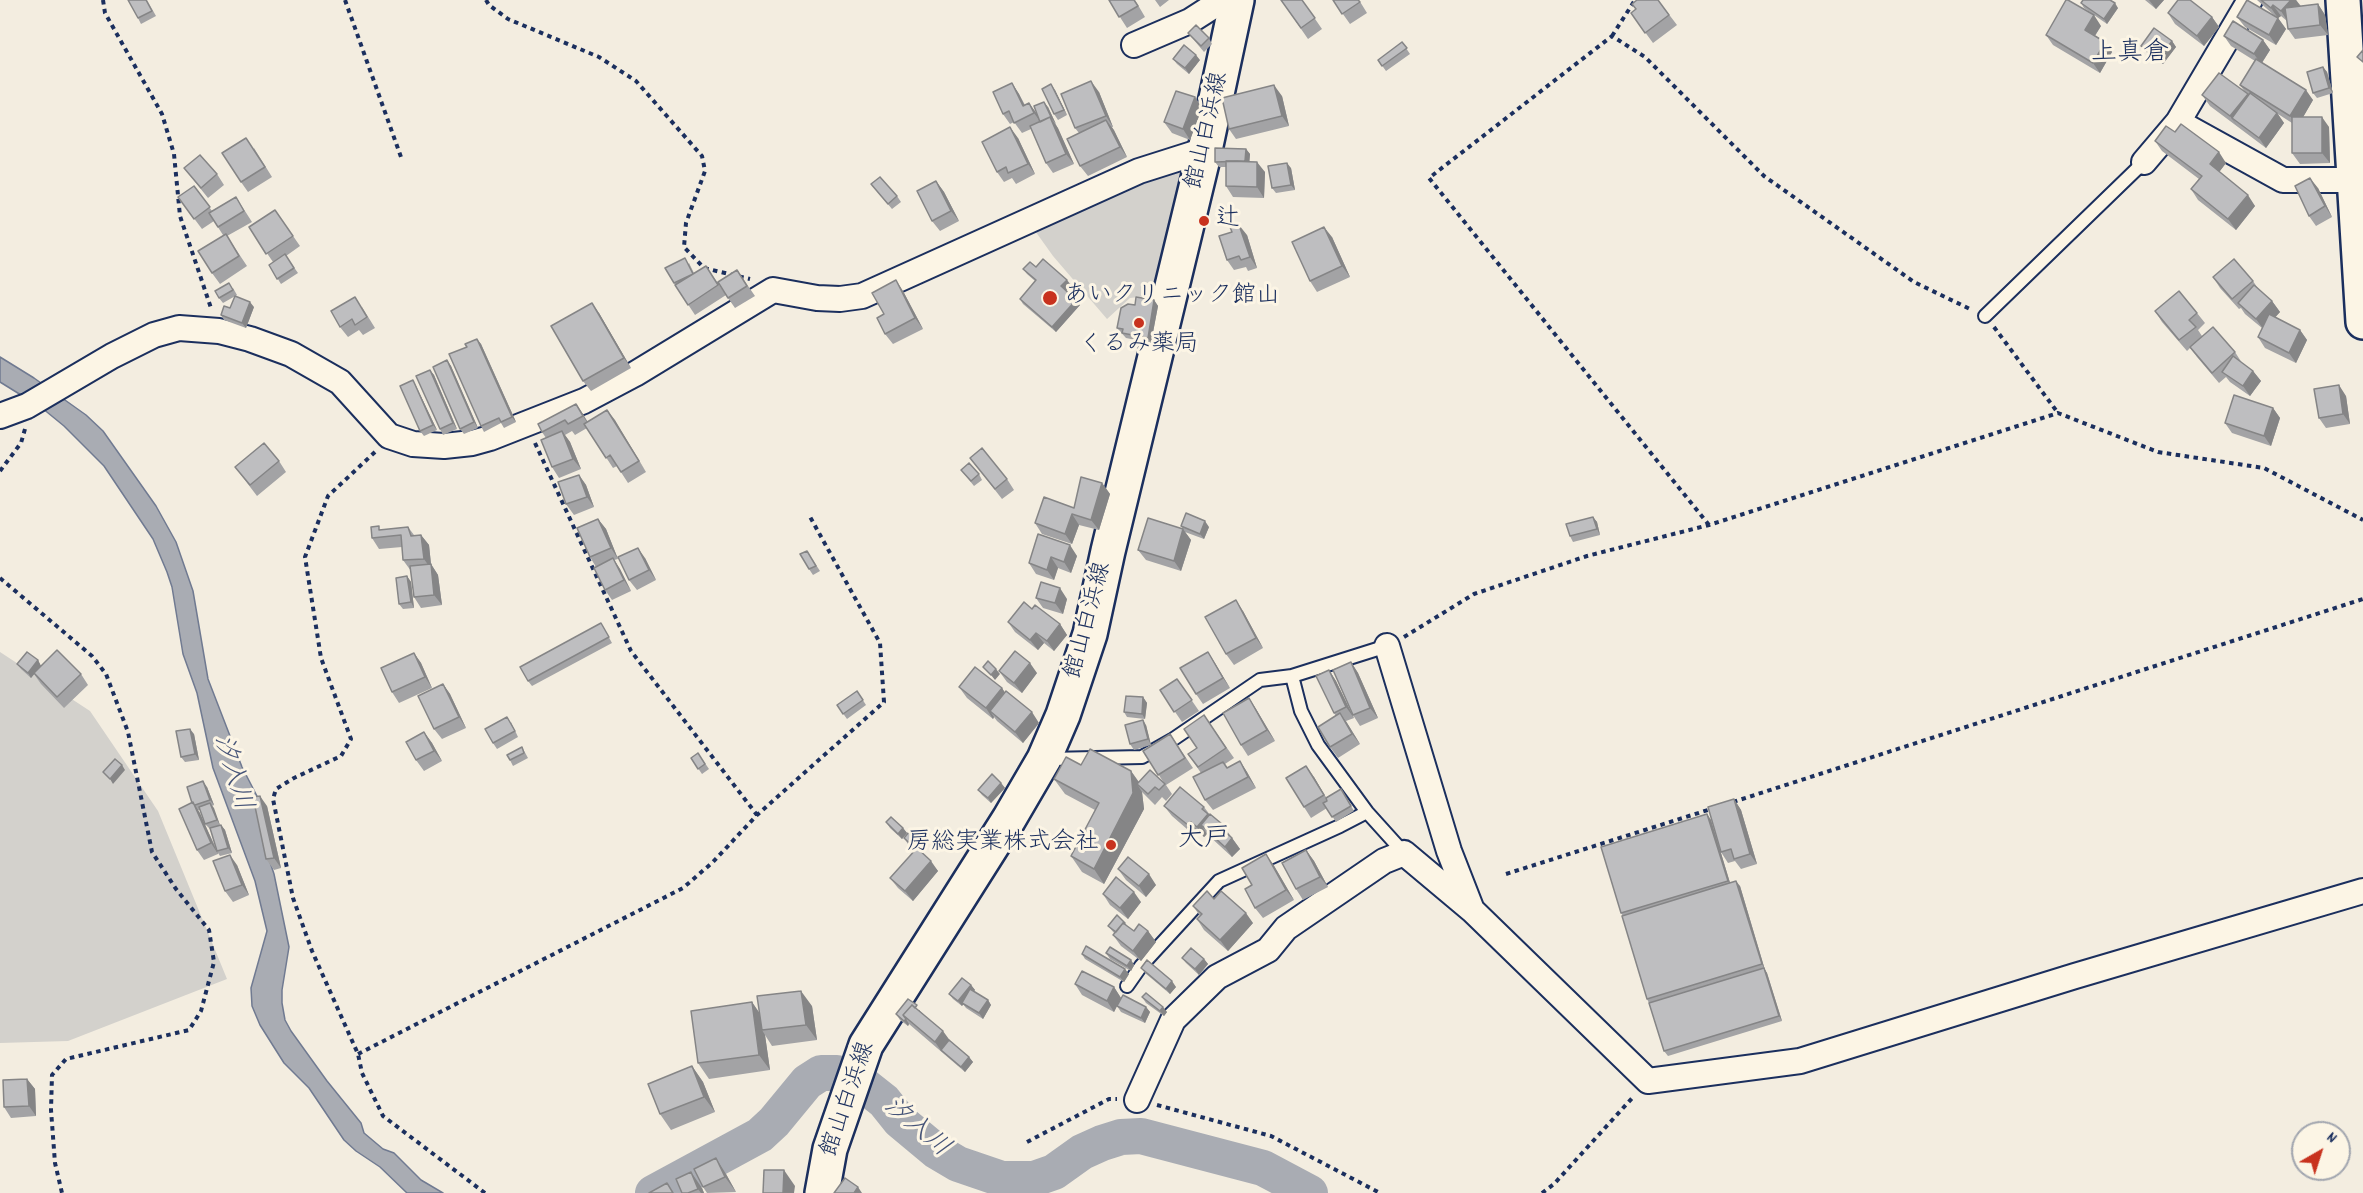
<!DOCTYPE html>
<html>
<head>
<meta charset="utf-8">
<style>
  body { margin:0 }
  #map { position:relative; width:2363px; height:1193px; overflow:hidden; background:#f3ede0; font-family:Dekko,sans-serif }
  canvas { display:block }
  .north { position:absolute; left:2291px; top:1121px; width:60px; height:60px; box-sizing:border-box; background:#fcf5e5; border:2px solid #a2a6af; border-radius:50%; rotate:39deg; font-size:16px; font-weight:700; line-height:24px; text-align:center; color:#1b2f5e }
  .north::after { content:''; display:block; margin:auto; width:21px; height:27px; background:#c8321e; clip-path:polygon(50% 0,100% 100%,50% 72%,0 100%) }
</style>
</head>
<body>
<div id="map">
<canvas width="2363" height="1193"></canvas>
<div class="north">N</div>
</div>
<script>
const c = document.querySelector('canvas').getContext('2d');
c.lineJoin = 'round';
function fill(path, color) { c.fillStyle = color; c.fill(path, 'evenodd'); }
const shape = rows => new Path2D(rows.map(r => 'M' + r).join(''));
function trace(path, color, width, dash) { c.strokeStyle = color; c.lineWidth = width; c.lineCap = dash ? 'butt' : 'round'; c.setLineDash(dash || []); c.stroke(path); }
function write(font, color, halo, rows, align = 'center') {
  c.font = font + ' Dekko,"Klee One",sans-serif'; c.lineWidth = 6; c.setLineDash([]); c.textBaseline = 'middle'; c.strokeStyle = halo; c.fillStyle = color; for (const [text, x, y, turn = 0] of rows) {
    c.save(); c.translate(x, y); c.rotate((+turn || 0) * Math.PI / 180); c.textAlign = isNaN(turn) ? turn : align; if (halo) c.strokeText(text, 0, 0); c.fillText(text, 0, 0); c.restore();
  }
}
fill(shape([
  [1188,165,1157,295,1130,298,1107,319,1053,256,1033,228,1085,204],
  [0,652,90,711,158,811,227,979,68,1041,0,1043]
]), '#d3d1cc');
const water = shape([
  [0,357,34,378,86,415,103,431,156,506,176,542,193,591,208,679,242,767,259,800,267,853,274,874,289,947,282,990,282,1003,285,1020,291,1031,327,1081,361,1123,364,1133,383,1149,394,1153,421,1180,443,1193,407,1193,380,1167,356,1151,344,1140,309,1088,284,1063,260,1025,252,1006,251,988,267,931,255,881,213,768,197,693,183,654,172,587,167,572,153,539,104,466,64,426,42,408,0,382,0,357]
]);
fill(water, '#a9acb3');
trace(water, '#707a91', 1.5);
trace(shape([
  [653,1193,760,1135,774,1122,807,1082,821,1073,837,1073,865,1086,884,1101,900,1121,936,1151,958,1164,1002,1179,1034,1179,1054,1172,1082,1152,1102,1143,1121,1137,1141,1136,1263,1168,1310,1193]
]), '#a9acb3', 36);
const service = shape([
  [1985,316,2144,162],
  [1292,676,1301,711,1318,745,1367,812,1404,853],
  [1048,759,1142,757,1172,740,1260,680,1292,676,1387,646],
  [1127,986,1141,966,1219,881,1340,826,1367,812]
]);
const minor = shape([
  [1134,45,1190,21,1223,0],
  [2178,122,2283,180,2354,180],
  [2144,162,2178,122,2250,0],
  [0,416,27,406,112,356,154,335,179,328,219,331,250,339,291,354,340,382,389,436,413,444,444,446,472,443,490,438,584,401,635,374,773,290,817,298,840,299,862,296,1139,171,1205,150],
  [1387,646,1449,851,1472,910,1648,1081,1800,1061,2075,976,2363,891],
  [1137,1100,1173,1020,1217,977,1268,950,1286,928,1384,861,1404,853,1472,910]
]);
const secondary = shape([
  [2343,0,2363,322]
]);
const primary = shape([
  [822,1193,830,1149,866,1045,1009,819,1044,759,1063,715,1090,634,1108,551,1205,150,1237,0]
]);
trace(service, '#1b2f5e', 16);
trace(minor, '#1b2f5e', 28);
trace(secondary, '#1b2f5e', 38);
trace(primary, '#1b2f5e', 38);
trace(shape([
  [103,0,105,13,162,114,174,154,180,216,211,308],
  [345,0,401,157],
  [486,0,489,5,508,19,599,57,636,81,702,156,705,171,686,223,684,247,704,268,750,279],
  [1612,36,1635,0],
  [1994,327,2058,413],
  [535,443,631,651,757,815],
  [375,452,328,496,305,557,321,658,351,739,341,756,294,778,276,789,273,799,293,898,312,951,358,1054,362,1073,383,1116,485,1193],
  [0,471,21,443,25,429],
  [1709,525,1429,178,1612,36,1645,57,1764,176,1914,282,1972,310],
  [0,578,92,656,106,674,128,732,152,852,176,889,209,930,214,962,201,1011,189,1030,66,1059,52,1075,51,1110,55,1163,62,1193],
  [1404,637,1474,594,1587,556,1709,525,2058,413,2158,452,2264,468,2363,520],
  [1733,802,2363,599],
  [1506,874,1711,809],
  [358,1054,683,888,713,862,757,815,884,702,880,643,809,515],
  [1157,1105,1271,1136,1380,1193],
  [1027,1142,1109,1099,1117,1099],
  [1542,1193,1554,1184,1634,1096]
]), '#1b2f5e', 4, [4.5, 4.5]);
trace(service, '#fcf5e5', 12);
trace(minor, '#fcf5e5', 24);
trace(secondary, '#fcf5e5', 33);
trace(primary, '#fcf5e5', 33);
fill(shape([
  [147,0,156,16,141,24,138,18],
  [1109,0,1135,0,1145,17,1127,28],
  [1155,0,1169,0,1160,7],
  [1281,0,1302,0,1322,29,1308,39],
  [1333,0,1359,0,1367,13,1350,24],
  [1658,0,1677,25,1653,43,1631,13],
  [2145,0,2164,0,2156,9],
  [2257,0,2296,0,2301,6,2318,4,2325,15,2328,35,2295,39,2288,29,2287,21,2281,16,2278,18,2286,29,2276,45,2245,27,2237,17,2276,17],
  [2081,3,2118,8,2107,24,2084,8],
  [2168,13,2212,17,2219,27,2204,46,2175,24],
  [2101,26,2095,36,2112,52,2100,73,2053,45,2046,35],
  [1188,33,1209,38,1212,44,1204,52],
  [2224,36,2263,40,2270,50,2262,63,2313,100,2303,117,2329,127,2330,163,2300,164,2292,153,2292,123,2278,114,2284,123,2266,148,2210,106,2202,95,2245,92,2240,85,2255,61,2231,46],
  [2172,41,2176,47,2163,64,2145,51,2141,46],
  [1402,42,1410,54,1386,71,1378,60],
  [1173,59,1200,60,1189,74,1177,64],
  [2323,67,2327,72,2333,93,2317,98,2313,93],
  [1012,83,1019,94,1025,105,1029,103,1037,114,1048,107,1074,164,1053,173,1046,163,1031,129,1022,133,1014,122,1010,124,1003,114],
  [1055,90,1067,115,1058,120,1054,114],
  [1099,92,1113,127,1112,127,1127,157,1088,176,1080,166,1079,133,1075,128],
  [1282,96,1289,126,1236,139,1229,129],
  [1195,97,1202,108,1190,140,1172,133,1164,122],
  [2175,132,2226,163,2219,172,2255,206,2236,230,2198,200,2191,189,2199,179,2162,151,2155,141],
  [1018,138,1035,174,1016,184,1012,178,1004,182,997,172],
  [254,148,272,177,248,192,241,182],
  [1246,149,1250,154,1249,162,1265,172,1264,198,1233,197,1226,186,1226,167,1219,167,1215,162],
  [184,168,217,174,224,185,208,198],
  [1291,168,1295,190,1276,193,1272,188],
  [936,181,944,192,959,221,940,231,932,221],
  [871,184,897,196,901,202,892,209],
  [194,186,212,211,236,197,252,222,227,236,247,266,220,284,212,273,223,235,214,221,202,229,178,197],
  [2318,188,2332,217,2316,226,2309,216],
  [275,210,300,246,286,256,298,273,281,284,269,265,273,262,249,227],
  [1247,235,1257,268,1248,271,1246,267,1234,270,1227,260],
  [1332,237,1350,277,1317,292,1310,281],
  [689,263,694,273,706,266,726,295,695,315,674,283],
  [1036,267,1071,285,1066,291,1076,300,1080,305,1056,332,1023,304,1020,299,1035,281,1027,274,1023,269],
  [737,270,755,296,735,308,728,298],
  [2213,277,2253,281,2259,290,2272,301,2280,312,2275,317,2300,330,2307,340,2296,363,2265,348,2258,337,2262,328,2245,314,2241,308,2239,309,2220,288],
  [233,288,237,295,223,303,219,298],
  [903,291,923,329,893,344,885,334],
  [1154,300,1158,306,1151,343,1126,338,1117,328,1135,305],
  [254,307,246,328,224,320,221,315],
  [362,307,375,328,363,335,359,330,348,337,340,327],
  [2155,311,2197,313,2205,323,2198,330,2202,336,2235,352,2242,363,2253,371,2261,381,2250,396,2230,382,2226,377,2219,383,2197,357,2190,348,2187,351,2162,322],
  [599,313,631,368,591,391,583,381],
  [477,339,481,344,516,422,504,428,501,423,484,432,481,426,467,347],
  [447,360,451,366,478,428,464,434,460,429],
  [430,370,434,375,457,429,443,435,440,429],
  [416,386,437,430,424,436,420,431],
  [2346,396,2350,424,2326,428,2319,418],
  [576,404,588,422,607,410,646,472,628,483,617,466,613,468,587,428,575,435,572,431,565,435,570,442,581,469,559,478,552,467,546,438,542,432],
  [2273,408,2280,418,2271,446,2232,433,2225,423],
  [970,458,1007,479,1014,490,1002,499],
  [279,461,286,472,257,496,235,467],
  [961,470,979,474,982,480,974,486],
  [579,475,586,485,594,507,574,515,566,504],
  [1102,483,1110,494,1099,530,1079,525,1072,544,1042,534,1035,523,1074,508],
  [1593,517,1597,522,1600,535,1573,542,1570,536],
  [598,519,606,529,618,559,614,560,620,569,631,591,612,600,605,590,596,567,590,557],
  [1181,526,1209,527,1204,539,1185,532,1191,540,1181,571,1146,560,1138,550,1183,529],
  [408,527,414,535,421,535,429,545,431,564,438,575,442,605,421,608,414,597,411,571,403,560,402,547,379,549,372,538,382,530],
  [1038,534,1077,556,1071,573,1058,568,1054,580,1036,574,1029,563],
  [807,551,820,571,813,575,809,569],
  [645,558,656,580,637,590,629,580],
  [407,576,411,582,414,608,403,609,399,604],
  [1036,598,1067,599,1063,614,1043,608],
  [1032,609,1060,624,1067,635,1054,651,1044,643,1038,650,1015,632,1008,622],
  [1243,611,1263,648,1234,665,1226,654],
  [601,623,612,643,532,686,528,681],
  [1208,652,1230,688,1203,704,1196,694],
  [414,653,421,663,432,688,399,703,392,692],
  [38,660,41,666,81,674,88,685,64,708,41,684,34,674,31,678,21,669,17,664],
  [1351,662,1358,673,1378,718,1360,726,1353,715],
  [1329,670,1336,681,1354,718,1346,721,1360,744,1338,758,1330,747,1336,716,1334,713],
  [999,671,1037,673,1022,693,1007,682],
  [1177,679,1199,711,1182,722,1160,690],
  [443,684,450,694,466,728,442,739,434,729],
  [959,687,1002,688,1005,693,1039,723,1023,743,997,721,994,717,993,719,967,698],
  [857,691,866,705,847,719,837,705],
  [1143,697,1147,703,1145,719,1127,717,1124,712],
  [1249,698,1256,709,1275,741,1248,756,1241,745],
  [1204,715,1234,758,1225,764,1228,768,1240,761,1247,772,1256,788,1213,810,1205,800,1201,773,1188,754,1197,748],
  [511,722,518,737,497,749,493,743],
  [1146,725,1151,745,1134,750,1130,744],
  [424,732,432,743,442,761,424,771,416,760],
  [194,734,199,760,185,762,181,757],
  [1170,734,1193,768,1166,785,1172,794,1166,801,1162,797,1155,805,1142,792,1144,809,1104,884,1082,872,1071,856,1095,810,1065,794,1054,779,1081,765,1131,771,1139,782,1164,783,1143,751],
  [522,747,528,758,513,766,510,760],
  [698,753,709,769,702,774,691,758],
  [1314,777,1326,798,1344,794,1354,811,1336,822,1327,808,1311,818,1304,807],
  [1001,783,1005,788,991,803,982,795,978,790],
  [207,787,214,805,212,806,220,825,221,825,225,830,232,853,220,856,218,853,218,854,204,860,197,850,192,803],
  [198,810,200,810,205,824,210,829,216,848],
  [1734,799,1741,810,1757,864,1741,869,1735,861,1728,863,1721,852],
  [267,806,281,868,274,870,266,859],
  [1164,806,1204,807,1210,815,1222,824,1240,849,1232,857,1207,834,1204,837,1198,832,1195,836,1172,816],
  [1707,814,1711,820,1730,883,1740,886,1765,970,1767,973,1782,1021,1668,1056,1664,1051,1649,1003,1647,999,1623,916,1621,913],
  [886,822,903,828,907,833,902,839,890,828],
  [904,838,922,844,926,849,922,853,938,871,913,901,898,888,890,878,915,850,908,844],
  [1306,850,1314,861,1328,887,1303,900,1296,889],
  [1273,864,1294,900,1263,918,1255,908,1252,885],
  [237,865,249,895,233,902,225,891],
  [1118,869,1156,885,1146,897,1126,880],
  [1103,894,1141,902,1128,919,1110,905],
  [1193,906,1253,923,1228,951,1204,930,1197,919,1200,916],
  [1125,923,1129,928,1134,931,1148,931,1156,942,1141,961,1121,946,1113,935,1115,934,1108,926],
  [1106,953,1131,960,1134,965,1131,971,1110,959],
  [1082,954,1129,974,1124,982,1085,959],
  [1182,958,1204,959,1208,964,1199,975,1186,963],
  [1141,968,1176,987,1170,994,1145,973],
  [1075,984,1114,987,1121,998,1114,1012,1082,995],
  [971,985,975,990,974,991,988,1000,991,1005,983,1019,966,1008,963,1004,962,1006,953,999,949,994],
  [1142,997,1167,1012,1164,1016,1146,1003],
  [752,1002,759,1013,812,1006,817,1040,772,1046,765,1035,770,1070,709,1079,698,1063],
  [1117,1006,1146,1007,1150,1012,1145,1023,1121,1012],
  [920,1010,920,1011,951,1042,969,1057,973,1062,965,1072,909,1024,908,1026,900,1020,896,1014],
  [692,1066,703,1082,715,1112,671,1130,660,1114],
  [27,1079,35,1089,36,1116,11,1118,4,1107],
  [726,1174,736,1192,707,1193,703,1187],
  [702,1188,704,1193,682,1193]
]), '#a3a3a5');
fill(shape([
  [2149,0,2164,0,2156,9],
  [2291,0,2296,0,2301,7,2288,22,2281,11],
  [2115,3,2118,8,2107,24,2104,19],
  [2318,4,2325,15,2328,35,2320,25],
  [2273,5,2281,16,2278,18,2286,29,2276,45,2269,35,2278,18,2271,8],
  [2094,15,2101,26,2092,40,2085,30],
  [2212,17,2219,27,2204,46,2197,36],
  [2263,40,2270,50,2261,64,2254,54],
  [2172,41,2176,47,2163,64,2159,59],
  [2105,42,2112,52,2100,73,2093,63],
  [1196,55,1200,60,1189,74,1185,68],
  [2323,67,2327,72,2333,93,2329,88],
  [1091,81,1099,92,1113,127,1106,116],
  [1012,83,1019,94,1030,117,1023,106],
  [1051,84,1055,90,1067,115,1064,110],
  [1274,85,1282,96,1289,126,1282,116],
  [2306,90,2313,100,2298,126,2290,116],
  [2248,94,2255,104,2232,118,2238,127,2230,116],
  [1195,97,1202,108,1190,140,1183,129],
  [1044,102,1048,107,1056,124,1052,119],
  [1029,103,1037,114,1042,124,1034,113],
  [2277,113,2284,123,2266,148,2259,138],
  [1050,117,1058,128,1074,164,1066,154],
  [2322,117,2329,127,2330,163,2322,153],
  [1106,120,1114,130,1127,157,1120,147],
  [1010,127,1018,138,1035,174,1028,164],
  [1246,149,1250,154,1249,168,1245,162],
  [2219,152,2226,163,2217,175,2210,164],
  [1257,162,1265,172,1264,198,1257,187],
  [1287,163,1291,168,1295,190,1291,185],
  [2310,178,2318,188,2332,217,2325,206],
  [936,181,944,192,959,221,951,211],
  [2248,195,2255,206,2236,230,2228,219],
  [1239,225,1247,235,1257,268,1250,257],
  [1324,227,1332,237,1350,277,1342,266],
  [896,280,903,291,923,329,915,318],
  [1067,280,1071,285,1065,292,1061,286],
  [1076,300,1080,305,1056,332,1052,327],
  [1154,300,1158,306,1151,343,1148,338],
  [2272,301,2280,312,2264,330,2256,319],
  [250,302,254,307,246,328,242,323],
  [592,303,599,313,631,368,624,358],
  [2300,330,2307,340,2296,363,2289,353],
  [477,339,481,344,516,422,512,417],
  [447,360,451,366,478,428,474,422],
  [430,370,434,375,457,429,453,423],
  [2253,371,2261,381,2250,396,2243,386],
  [413,380,416,386,437,430,433,425],
  [2339,385,2346,396,2350,424,2343,414],
  [576,404,583,414,590,427,583,416],
  [2273,408,2280,418,2271,446,2264,436],
  [607,410,615,420,646,472,639,461],
  [562,431,570,442,581,469,573,459],
  [579,475,586,485,594,507,587,497],
  [1102,483,1110,494,1099,530,1091,520],
  [1072,514,1079,525,1072,544,1065,534],
  [1593,517,1597,522,1600,535,1597,529],
  [598,519,606,529,618,559,611,548],
  [1205,521,1209,527,1204,539,1200,534],
  [1183,529,1191,540,1181,571,1174,561],
  [421,535,429,545,431,564,438,575,442,605,434,595,431,569,424,559],
  [1070,545,1077,556,1071,573,1064,562],
  [638,548,645,558,656,580,649,570],
  [1051,557,1058,568,1054,580,1047,570],
  [613,558,620,569,631,591,624,580],
  [407,576,411,582,414,608,411,602],
  [1060,588,1067,599,1063,614,1055,603],
  [1236,600,1243,611,1263,648,1256,638],
  [1060,624,1067,635,1054,651,1047,641],
  [1036,633,1044,643,1038,650,1030,640],
  [1208,652,1215,663,1230,688,1223,678],
  [414,653,421,663,432,688,425,677],
  [38,660,41,666,31,678,28,673],
  [1351,662,1358,673,1378,718,1370,708],
  [1030,663,1037,673,1022,693,1014,683],
  [996,669,1000,674,995,680,991,675],
  [1329,670,1336,681,1354,718,1346,707],
  [443,684,450,694,466,728,459,717],
  [1002,688,1009,699,990,711,994,717,993,719,986,708],
  [1143,697,1147,703,1145,719,1142,714],
  [1249,698,1256,709,1275,741,1267,730],
  [1032,712,1039,723,1023,743,1015,732],
  [1340,713,1347,723,1360,744,1352,734],
  [1143,720,1146,725,1151,745,1148,739],
  [190,729,194,734,199,760,195,754],
  [424,732,432,743,442,761,434,751],
  [1240,761,1247,772,1256,788,1248,777],
  [122,765,125,770,113,784,110,779],
  [1306,766,1314,777,1331,806,1324,795],
  [1131,771,1142,787,1137,784,1142,792,1144,809,1104,884,1094,869],
  [203,781,207,787,214,805,210,800],
  [1001,783,1005,788,991,803,988,798],
  [260,796,267,806,281,868,274,858],
  [1734,799,1741,810,1757,864,1750,854],
  [193,802,200,813,218,854,211,843],
  [210,803,214,808,220,825,217,820],
  [1208,814,1215,824,1201,825,1207,834,1204,837,1197,827],
  [1707,814,1711,820,1731,886,1728,881],
  [1191,822,1198,832,1195,836,1188,825],
  [1222,824,1229,835,1216,839,1213,835],
  [221,825,225,830,232,853,228,848],
  [903,828,907,833,902,839,898,834],
  [1232,838,1240,849,1232,857,1225,847],
  [922,844,926,849,920,855,917,850],
  [1306,850,1314,861,1328,887,1320,877],
  [1266,854,1273,864,1294,900,1286,890],
  [230,855,237,865,249,895,242,885],
  [931,861,938,871,913,901,905,891],
  [1149,874,1156,885,1146,897,1139,886],
  [1736,881,1740,886,1765,970,1762,964],
  [1134,892,1141,902,1128,919,1120,908],
  [1246,913,1253,923,1228,951,1220,940],
  [1148,931,1156,942,1141,961,1133,951],
  [1204,959,1208,964,1199,975,1195,969],
  [1131,960,1134,965,1131,971,1127,966],
  [1764,968,1767,973,1782,1021,1779,1016],
  [1125,969,1129,974,1124,982,1120,977],
  [1172,981,1176,987,1170,994,1166,989],
  [971,985,975,990,962,1006,958,1001],
  [1114,987,1121,998,1114,1012,1107,1001],
  [801,991,812,1006,817,1040,806,1025],
  [988,1000,991,1005,983,1019,979,1013],
  [752,1002,763,1018,762,1030,765,1035,770,1070,759,1055],
  [1146,1007,1150,1012,1145,1023,1141,1018],
  [1163,1007,1167,1012,1164,1016,1160,1011],
  [906,1019,909,1024,908,1026,904,1021],
  [943,1031,951,1042,941,1050,942,1052,935,1042],
  [969,1057,973,1062,965,1072,961,1067],
  [692,1066,703,1082,715,1112,704,1097],
  [27,1079,35,1089,36,1116,29,1106],
  [716,1158,726,1174,736,1192,725,1177],
  [784,1170,795,1186,794,1193,783,1193],
  [691,1172,702,1188,704,1193,701,1193,698,1189],
  [858,1187,862,1193,854,1193]
]), '#858586');
const building = shape([
  [128,0,146,0,152,11,138,18,128,0],
  [1109,0,1134,0,1138,6,1119,17,1109,0],
  [1281,0,1302,0,1315,18,1301,28,1281,0],
  [1333,0,1358,0,1360,2,1342,14,1333,0],
  [1637,0,1658,0,1669,15,1645,33,1631,13,1636,9,1632,4,1637,0],
  [2066,0,2068,0,2094,15,2085,30,2105,42,2093,63,2046,35,2066,0],
  [2083,0,2110,0,2115,3,2104,19,2081,3,2083,0],
  [2178,0,2190,0,2212,17,2197,36,2168,13,2178,0],
  [2247,0,2278,18,2269,35,2237,17,2247,0],
  [2261,0,2291,0,2281,11,2273,5,2271,8,2261,0],
  [2318,4,2320,25,2288,29,2285,8,2318,4],
  [2233,21,2263,40,2254,54,2224,36,2233,21],
  [1196,25,1209,38,1201,46,1188,33,1196,25],
  [2154,28,2172,41,2159,59,2141,46,2154,28],
  [1402,42,1407,48,1382,66,1378,60,1402,42],
  [1184,45,1196,55,1185,68,1173,59,1184,45],
  [2363,50,2363,62,2357,57,2363,50],
  [2256,59,2306,90,2290,116,2240,85,2256,59],
  [2323,67,2329,88,2313,93,2307,72,2323,67],
  [2219,73,2248,94,2230,116,2202,95,2219,73],
  [1091,81,1106,116,1075,128,1061,94,1091,81],
  [1012,83,1023,106,1029,103,1034,113,1014,123,1009,111,1003,114,993,92,1012,83],
  [1051,84,1064,110,1054,114,1042,89,1051,84],
  [1274,85,1282,116,1229,129,1222,98,1274,85],
  [1176,91,1195,97,1183,129,1164,122,1176,91],
  [2250,93,2277,113,2259,138,2232,118,2250,93],
  [1044,102,1052,119,1050,117,1040,122,1034,106,1044,102],
  [1050,117,1066,154,1046,163,1030,126,1050,117],
  [2292,117,2322,117,2322,153,2292,153,2292,117],
  [1106,120,1120,147,1080,166,1067,139,1106,120],
  [2181,124,2219,152,2210,164,2248,195,2228,219,2191,189,2202,176,2155,141,2166,126,2175,132,2181,124],
  [1010,127,1028,164,1008,173,1006,167,997,172,982,142,1010,127],
  [246,138,265,167,241,182,222,153,246,138],
  [1215,148,1246,149,1245,161,1215,162,1215,148],
  [200,155,217,174,201,188,184,168,200,155],
  [1226,161,1257,162,1257,187,1226,186,1226,161],
  [1287,163,1291,185,1272,188,1268,166,1287,163],
  [880,177,897,196,888,204,871,184,880,177],
  [2310,178,2325,206,2309,216,2295,186,2310,178],
  [936,181,951,211,932,221,917,191,936,181],
  [194,186,210,207,194,219,178,197,194,186],
  [236,197,244,211,218,227,209,213,236,197],
  [275,210,293,236,266,254,249,227,275,210],
  [1239,225,1250,257,1241,260,1239,256,1227,260,1219,236,1232,232,1230,227,1239,225],
  [1324,227,1342,266,1310,281,1292,242,1324,227],
  [226,234,239,256,212,273,198,251,226,234],
  [285,254,294,268,277,279,269,265,285,254],
  [685,258,693,274,674,283,665,268,685,258],
  [1043,259,1067,280,1061,286,1076,300,1052,327,1020,299,1036,280,1023,269,1030,262,1036,267,1043,259],
  [2234,259,2253,281,2232,299,2213,277,2234,259],
  [706,266,718,285,688,305,675,285,706,266],
  [737,270,747,286,728,298,718,282,737,270],
  [896,280,915,318,885,334,877,318,884,314,872,293,896,280],
  [229,283,233,290,219,298,215,291,229,283],
  [2254,285,2272,301,2256,319,2238,303,2254,285],
  [2179,291,2197,313,2189,320,2196,327,2179,340,2155,311,2179,291],
  [235,296,250,302,242,323,221,315,224,306,230,308,235,296],
  [355,297,367,317,355,325,352,319,340,327,331,311,355,297],
  [1136,297,1154,300,1148,338,1122,333,1123,329,1117,328,1121,308,1128,304,1135,305,1136,297],
  [592,303,624,358,583,381,551,326,592,303],
  [2269,314,2300,330,2289,353,2258,337,2269,314],
  [2213,327,2235,352,2212,373,2190,347,2213,327],
  [477,339,512,417,501,422,499,418,481,426,449,354,467,347,465,344,477,339],
  [2233,356,2253,371,2243,386,2222,372,2233,356],
  [447,360,474,422,460,429,433,367,447,360],
  [430,370,453,423,440,429,416,376,430,370],
  [413,380,433,425,420,431,400,386,413,380],
  [2339,385,2343,414,2319,418,2314,389,2339,385],
  [2234,395,2273,408,2264,436,2225,423,2234,395],
  [576,404,583,416,568,424,565,420,542,432,538,424,576,404],
  [607,410,639,461,621,472,610,455,606,458,584,424,607,410],
  [562,431,573,459,552,467,541,440,562,431],
  [264,443,279,461,250,485,235,467,264,443],
  [982,448,1007,479,995,489,970,458,982,448],
  [969,463,979,474,971,481,961,470,969,463],
  [579,475,587,497,566,504,558,482,579,475],
  [1081,477,1102,483,1091,520,1072,514,1065,534,1035,523,1044,497,1074,508,1081,477],
  [1186,513,1205,521,1200,534,1181,526,1186,513],
  [1593,517,1597,529,1570,536,1566,524,1593,517],
  [1148,518,1183,529,1174,561,1138,550,1148,518],
  [598,519,611,548,590,557,577,528,598,519],
  [379,526,379,530,408,527,411,536,421,535,424,559,403,560,401,535,372,538,371,527,379,526],
  [1038,534,1070,545,1064,562,1051,557,1047,570,1029,563,1038,534],
  [638,548,649,570,629,580,618,557,638,548],
  [807,551,816,566,809,569,800,554,807,551],
  [613,558,624,580,605,590,594,568,613,558],
  [431,564,434,595,414,597,410,566,431,564],
  [407,576,411,602,399,604,396,578,407,576],
  [1041,582,1060,588,1055,603,1036,598,1041,582],
  [1236,600,1256,638,1226,654,1205,617,1236,600],
  [1024,602,1032,609,1035,605,1060,624,1047,641,1036,633,1030,640,1008,622,1024,602],
  [601,623,609,637,528,681,520,667,601,623],
  [57,650,81,674,57,697,34,673,57,650],
  [1015,651,1030,663,1014,683,999,671,1015,651],
  [27,652,38,660,28,673,17,664,27,652],
  [1208,652,1223,678,1196,694,1180,668,1208,652],
  [414,653,425,677,392,692,381,668,414,653],
  [988,661,996,669,991,675,983,667,988,661],
  [1351,662,1370,708,1353,715,1333,670,1351,662],
  [975,667,1002,688,986,708,959,687,975,667],
  [1329,670,1346,707,1334,713,1316,676,1329,670],
  [1177,679,1192,700,1174,712,1160,690,1177,679],
  [443,684,459,717,434,729,418,696,443,684],
  [857,691,863,700,843,714,837,705,857,691],
  [1006,691,1032,712,1015,732,990,711,1006,691],
  [1126,696,1143,697,1142,714,1124,712,1126,696],
  [1249,698,1267,730,1241,745,1223,713,1249,698],
  [1340,713,1352,734,1330,747,1318,727,1340,713],
  [1204,715,1226,748,1198,767,1188,754,1197,748,1184,729,1204,715],
  [507,717,515,731,493,743,485,729,507,717],
  [1143,720,1148,739,1130,744,1125,725,1143,720],
  [190,729,195,754,181,757,176,731,190,729],
  [424,732,434,751,416,760,406,742,424,732],
  [1170,734,1185,758,1158,775,1143,751,1170,734],
  [522,747,524,753,510,760,507,755,522,747],
  [1090,749,1131,771,1133,793,1094,869,1071,856,1099,803,1054,779,1066,757,1081,765,1090,749],
  [698,753,705,764,698,769,691,758,698,753],
  [115,759,122,765,110,779,103,772,115,759],
  [1240,761,1248,777,1205,800,1193,777,1223,762,1227,768,1240,761],
  [1306,766,1324,795,1304,807,1286,778,1306,766],
  [1150,770,1165,784,1159,790,1155,787,1148,794,1137,784,1150,770],
  [992,774,1001,783,988,798,978,790,992,774],
  [203,781,210,800,195,805,192,803,187,787,203,781],
  [1180,787,1204,807,1202,809,1208,814,1197,827,1191,822,1188,825,1164,806,1180,787],
  [1341,789,1351,806,1332,817,1323,803,1327,801,1326,798,1341,789],
  [260,796,274,858,266,859,253,797,260,796],
  [1734,799,1750,854,1734,859,1731,849,1721,852,1708,807,1734,799],
  [193,802,211,843,197,850,179,809,193,802],
  [210,803,217,820,205,824,199,807,210,803],
  [1210,814,1222,824,1213,835,1201,825,1210,814],
  [1707,814,1728,881,1621,913,1601,847,1707,814],
  [891,817,903,828,898,834,886,822,891,817],
  [221,825,228,848,217,851,210,828,221,825],
  [1221,828,1232,838,1225,847,1214,837,1221,828],
  [909,832,922,844,917,849,917,848,916,849,904,838,909,832],
  [917,848,931,861,905,891,890,878,917,848],
  [1306,850,1320,877,1296,889,1282,863,1306,850],
  [1266,854,1286,890,1255,908,1245,889,1252,885,1242,868,1266,854],
  [230,855,242,885,225,891,213,861,230,855],
  [1128,857,1149,874,1139,886,1118,869,1128,857],
  [1116,877,1134,892,1120,908,1103,894,1116,877],
  [1736,881,1762,964,1647,999,1622,916,1736,881],
  [1207,891,1214,899,1221,891,1246,913,1220,940,1197,919,1202,914,1193,906,1207,891],
  [1117,915,1125,923,1124,924,1123,923,1116,932,1108,926,1117,915],
  [1123,923,1134,931,1139,924,1148,931,1133,951,1113,935,1123,923],
  [1086,946,1125,969,1120,977,1082,954,1086,946],
  [1110,947,1131,960,1127,966,1106,953,1110,947],
  [1191,948,1204,959,1195,969,1182,958,1191,948],
  [1147,960,1172,981,1166,989,1141,968,1147,960],
  [1764,968,1779,1016,1664,1051,1649,1003,1764,968],
  [1082,971,1114,987,1107,1001,1075,984,1082,971],
  [962,978,971,985,958,1001,949,994,962,978],
  [970,989,988,1000,979,1013,962,1003,970,989],
  [801,991,806,1025,762,1030,757,996,801,991],
  [1146,993,1163,1007,1160,1011,1142,997,1146,993],
  [1123,995,1146,1007,1141,1018,1117,1006,1123,995],
  [908,999,917,1005,915,1008,912,1005,903,1015,906,1019,904,1021,896,1014,908,999],
  [752,1002,759,1055,698,1063,691,1011,752,1002],
  [912,1005,943,1031,935,1042,903,1015,912,1005],
  [949,1040,969,1057,961,1067,941,1050,949,1040],
  [692,1066,704,1097,660,1114,648,1084,692,1066],
  [27,1079,29,1106,4,1107,3,1080,27,1079],
  [716,1158,725,1177,703,1187,694,1169,716,1158],
  [764,1170,784,1170,783,1193,763,1193,764,1170],
  [691,1172,698,1189,688,1193,682,1193,676,1179,691,1172],
  [845,1178,858,1187,854,1193,834,1193,845,1178],
  [667,1183,673,1193,649,1193,667,1183]
]);
fill(building, '#bebec0');
trace(building, '#858586', 1.5);
for (const [x, y, r, color] of [
  [1204,221,6,"#c8321e"],
  [1050,298,8,"#c8321e"],
  [1139,323,6,"#c8321e"],
  [1111,845,6,"#c8321e"]
]) { const dot = new Path2D(); dot.arc(x, y, r, 0, 2 * Math.PI); c.fillStyle = color; c.fill(dot); trace(dot, '#fcf5e5', 2); }
write('24px', '#1b2f5e', '#fcf5e5', [
  ["館山白浜線",1209,131,-77],
  ["館山白浜線",1090,621,-75],
  ["館山白浜線",850,1100,-71]
]);
write('24px', '#1b2f5e', '#fcf5e5', [
  ["辻",1216,221],
  ["あいクリニック館山",1064,298],
  ["くるみ薬局",1139,347,"center"],
  ["房総実業株式会社",1099,845,"right"]
], 'left');
write('26px', '#1b2f5e', '#fcf5e5', [
  ["上真倉",2130,55],
  ["大戸",1204,841]
]);
write('italic 26px', '#465478', '#fcf5e5', [
  ["汐入川",230,773,73],
  ["汐入川",915,1129,40]
]);
</script>
</body>
</html>
